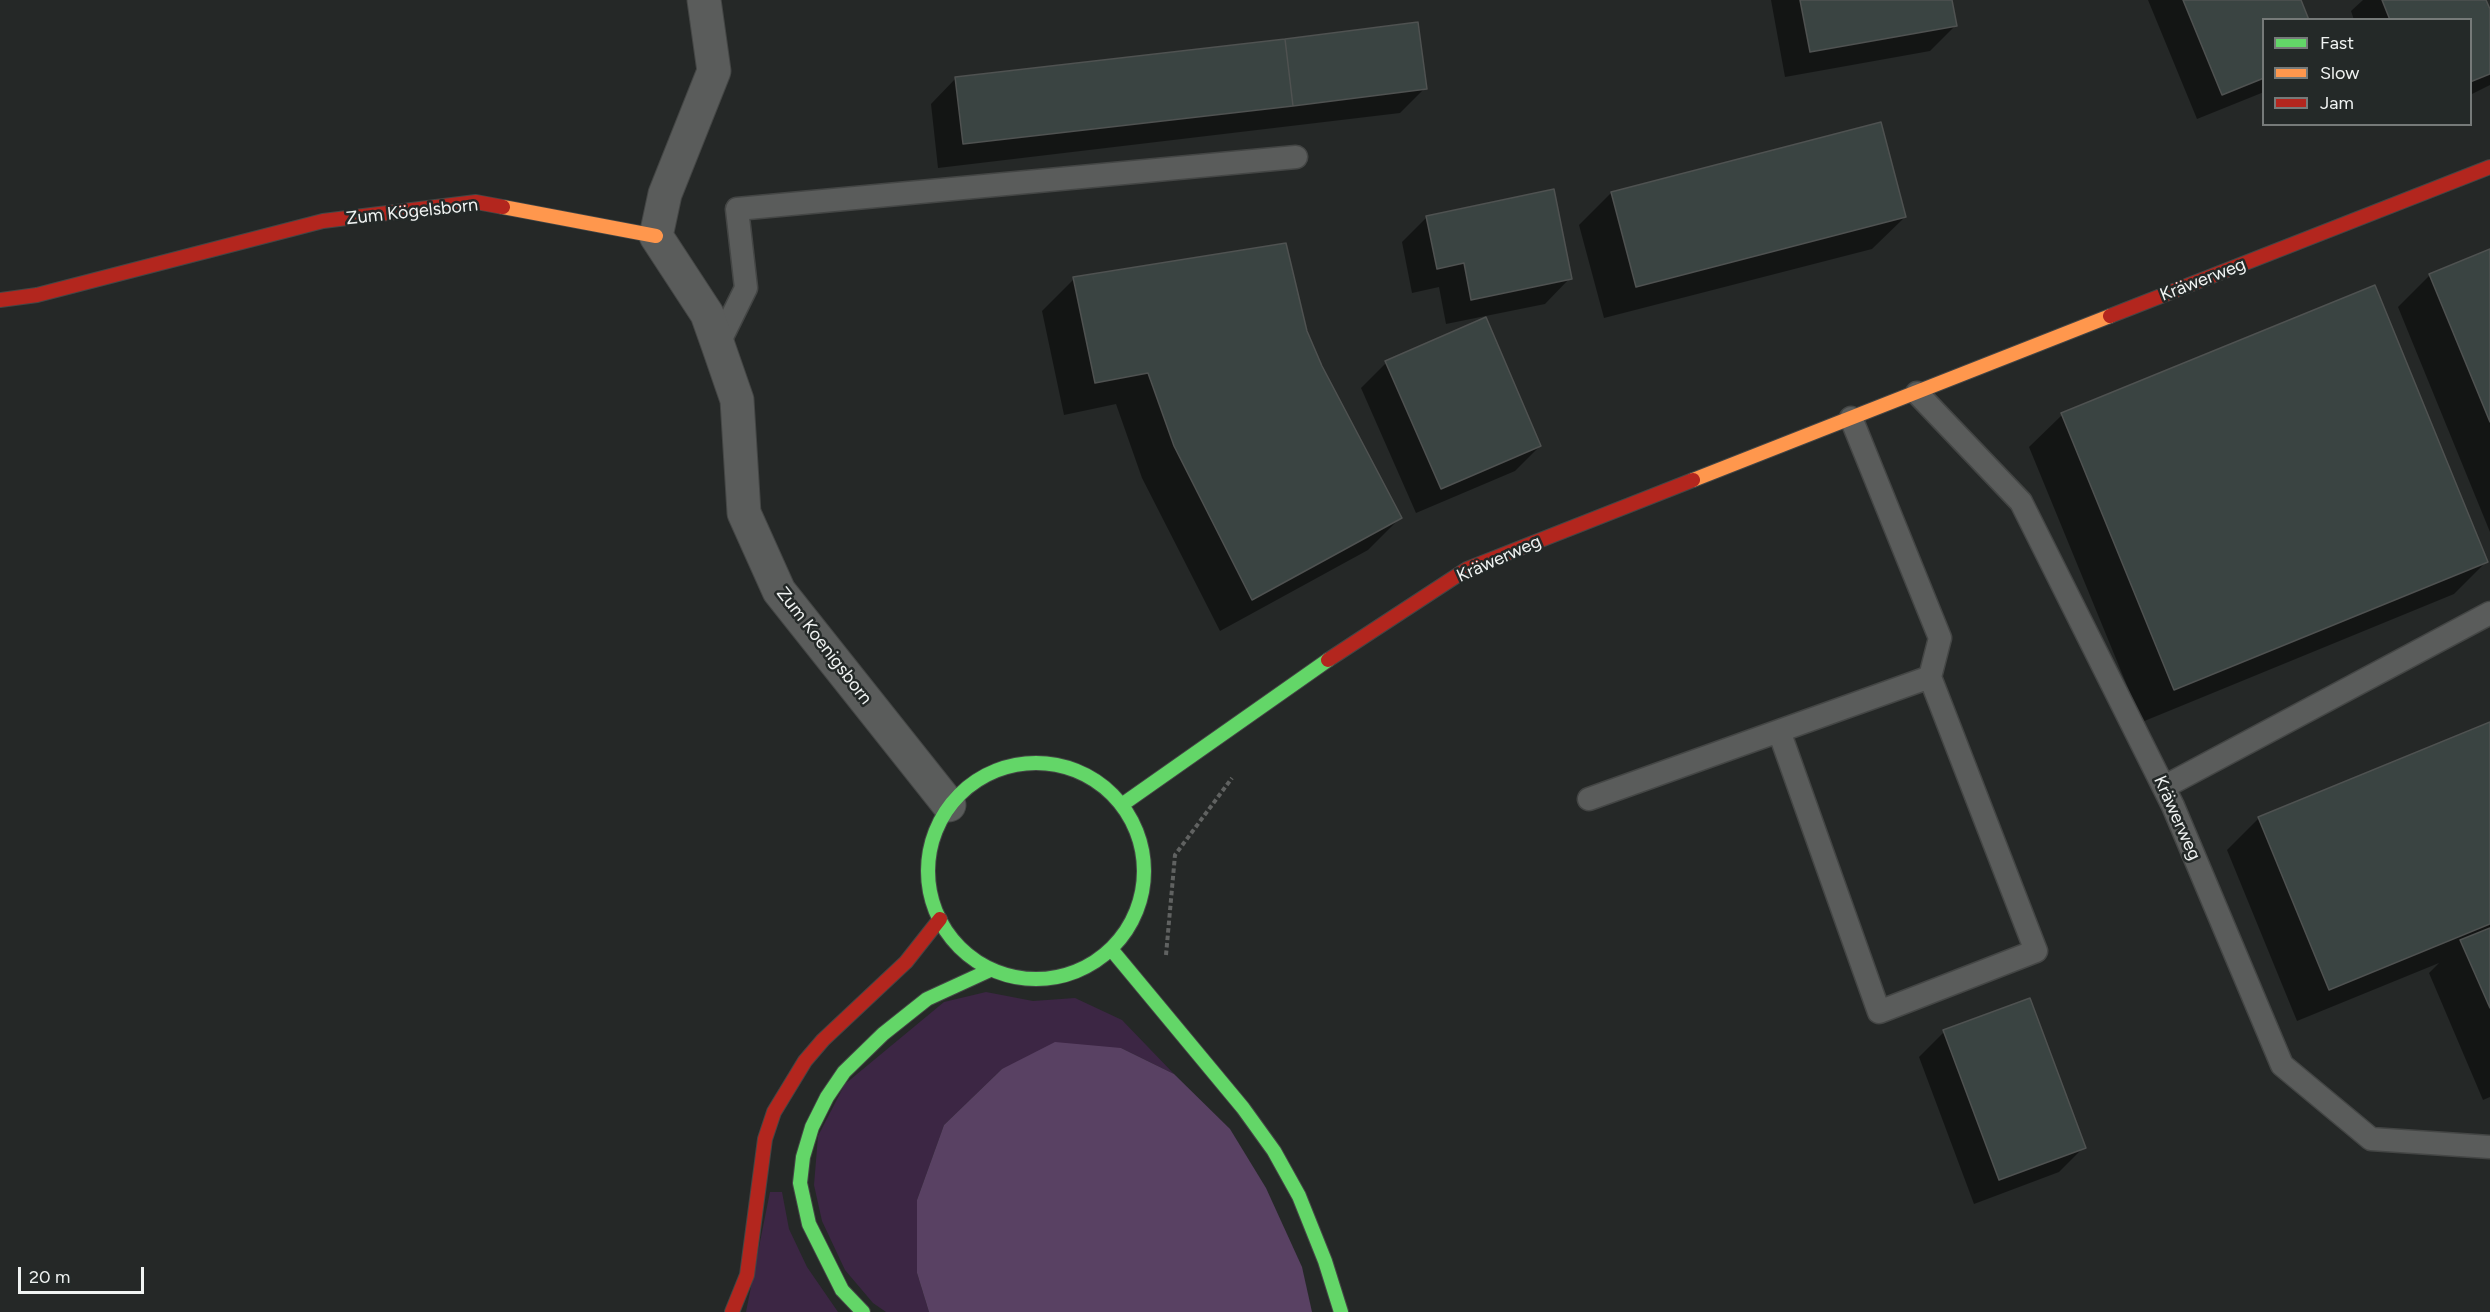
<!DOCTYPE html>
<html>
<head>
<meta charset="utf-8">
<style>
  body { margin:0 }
  #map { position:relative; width:2490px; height:1312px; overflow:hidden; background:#252827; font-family:Figtree,sans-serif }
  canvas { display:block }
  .legend { position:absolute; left:2262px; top:18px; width:210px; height:108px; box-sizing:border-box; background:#242928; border:2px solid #767a79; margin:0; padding:8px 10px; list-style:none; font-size:18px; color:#f0f3f2 }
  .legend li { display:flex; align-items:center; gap:12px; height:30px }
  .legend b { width:30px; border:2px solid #767a79 }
  .scale { position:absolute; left:18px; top:1267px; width:126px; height:27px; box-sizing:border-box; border:3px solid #f0f3f2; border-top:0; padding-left:8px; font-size:18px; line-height:21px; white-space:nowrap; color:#f0f3f2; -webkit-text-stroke:4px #242928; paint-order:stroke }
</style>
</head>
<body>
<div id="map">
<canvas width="2490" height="1312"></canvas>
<ul class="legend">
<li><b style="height:8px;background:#63d668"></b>Fast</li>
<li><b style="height:8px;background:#ff974d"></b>Slow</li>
<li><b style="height:8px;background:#b3261e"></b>Jam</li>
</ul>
<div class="scale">20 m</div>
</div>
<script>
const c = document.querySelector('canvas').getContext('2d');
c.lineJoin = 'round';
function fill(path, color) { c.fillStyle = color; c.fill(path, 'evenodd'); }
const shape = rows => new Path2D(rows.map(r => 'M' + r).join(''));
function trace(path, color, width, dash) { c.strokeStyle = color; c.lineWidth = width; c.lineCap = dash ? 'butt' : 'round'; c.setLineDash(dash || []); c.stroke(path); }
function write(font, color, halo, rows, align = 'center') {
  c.font = font + ' Figtree,sans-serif'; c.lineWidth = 5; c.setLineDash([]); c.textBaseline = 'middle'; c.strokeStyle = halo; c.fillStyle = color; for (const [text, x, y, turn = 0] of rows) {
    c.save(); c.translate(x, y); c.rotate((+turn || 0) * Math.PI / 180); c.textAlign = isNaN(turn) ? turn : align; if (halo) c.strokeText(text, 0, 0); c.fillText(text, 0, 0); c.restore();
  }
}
fill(shape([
  [986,992,1033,1001,1075,998,1122,1020,1174,1074,1121,1048,1002,1069,944,1125,917,1200,917,1273,929,1312,886,1312,873,1303,845,1270,822,1221,814,1185,818,1136,845,1084,944,1002],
  [770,1192,782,1192,789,1229,807,1267,838,1312,746,1312]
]), '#3c2644');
fill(shape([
  [1055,1042,1121,1048,1174,1074,1230,1129,1266,1188,1302,1267,1312,1312,929,1312,917,1273,917,1200,944,1125,1002,1069]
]), '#594163');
fill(shape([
  [1771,0,1951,0,1955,26,1930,51,1785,77],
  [2148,0,2299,0,2264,20,2264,92,2197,119],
  [2363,0,2484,0,2490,13,2490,85,2470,95,2470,20,2354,20,2351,11],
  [956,78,1425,88,1400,113,938,168,931,104],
  [1611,193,1905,217,1872,249,1604,318,1579,225],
  [1427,217,1570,278,1545,304,1446,324,1439,287,1412,293,1402,242],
  [2490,251,2490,532,2398,307,2430,275],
  [1074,279,1321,367,1400,518,1368,550,1220,631,1142,478,1116,404,1064,415,1042,311],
  [2374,287,2486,562,2454,594,2142,722,2029,447,2062,415],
  [1386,363,1540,446,1515,471,1416,513,1361,388],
  [2490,723,2490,1097,2483,1100,2429,973,2439,963,2297,1021,2227,850,2259,818],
  [1944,1032,2084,1147,2059,1172,1974,1204,1919,1057]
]), '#0007');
const building = shape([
  [1800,0,1952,0,1957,26,1810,52,1800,0],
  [2183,0,2301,0,2309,20,2264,20,2264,78,2222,95,2183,0],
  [2382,0,2486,0,2490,9,2490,74,2470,82,2470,20,2390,20,2382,0],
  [1418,22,1427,89,1293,106,1285,39,1418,22],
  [1285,39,1293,106,963,144,955,77,1285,39],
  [1881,122,1906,217,1636,287,1611,192,1881,122],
  [1554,189,1572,279,1471,300,1464,263,1437,269,1426,216,1554,189],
  [1286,243,1307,331,1322,366,1402,518,1252,600,1174,446,1148,373,1095,383,1073,277,1286,243],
  [2490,249,2490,422,2429,274,2490,249],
  [2375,285,2488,562,2174,690,2061,413,2375,285],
  [1486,317,1541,446,1441,489,1385,361,1486,317],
  [2490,722,2490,924,2329,990,2258,817,2490,722],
  [2490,928,2490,1008,2460,940,2490,928],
  [2030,998,2086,1148,1999,1180,1943,1030,2030,998]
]);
fill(building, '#3a4442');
trace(building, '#4f5251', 1.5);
const lane = shape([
  [718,345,746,288,737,209,1296,157],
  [1917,393,2021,502,2173,806,2282,1065,2371,1139,2490,1147],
  [1779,731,1879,1012,2036,951,1930,677],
  [2164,787,2490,613],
  [1589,799,1930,677,1940,638,1851,418]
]);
const street = shape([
  [704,0,714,71,665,194,656,236,707,314,718,345,737,400,744,513,779,591,949,805]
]);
const fast = shape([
  '928 871a108 108 0 1 1 216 0a108 108 0 1 1-216 0Z',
  [1123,804,1328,660],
  [1111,949,1243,1108,1274,1151,1299,1196,1325,1261,1341,1312],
  [863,1312,842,1290,809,1224,800,1183,803,1157,812,1127,827,1097,844,1072,883,1034,927,999,988,971]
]);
const slow = shape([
  [503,207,656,236],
  [1693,480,2110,316]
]);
const jam = shape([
  [0,300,37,295,323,221,476,202,503,207],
  [2110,316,2490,167],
  [1328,660,1467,569,1693,480],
  [732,1312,747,1275,765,1139,774,1112,805,1061,823,1040,906,962,940,919]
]);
trace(lane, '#444645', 25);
trace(street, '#444645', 35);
trace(fast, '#444645', 16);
trace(slow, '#444645', 16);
trace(jam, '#444645', 16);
trace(shape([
  [1166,955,1175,855,1232,778]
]), '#606261', 4, [4.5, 3]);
trace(lane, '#5a5c5b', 22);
trace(street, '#5a5c5b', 33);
trace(fast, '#63d668', 14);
trace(slow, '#ff974d', 14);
trace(jam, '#b3261e', 14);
write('18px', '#f0f3f2', '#242928', [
  ["Zum Kögelsborn",412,212,-6],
  ["Kräwerweg",2203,280,-21],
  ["Kräwerweg",1499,559,-24],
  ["Zum Koenigsborn",824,646,52],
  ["Kräwerweg",2177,818,66]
]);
</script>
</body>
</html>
